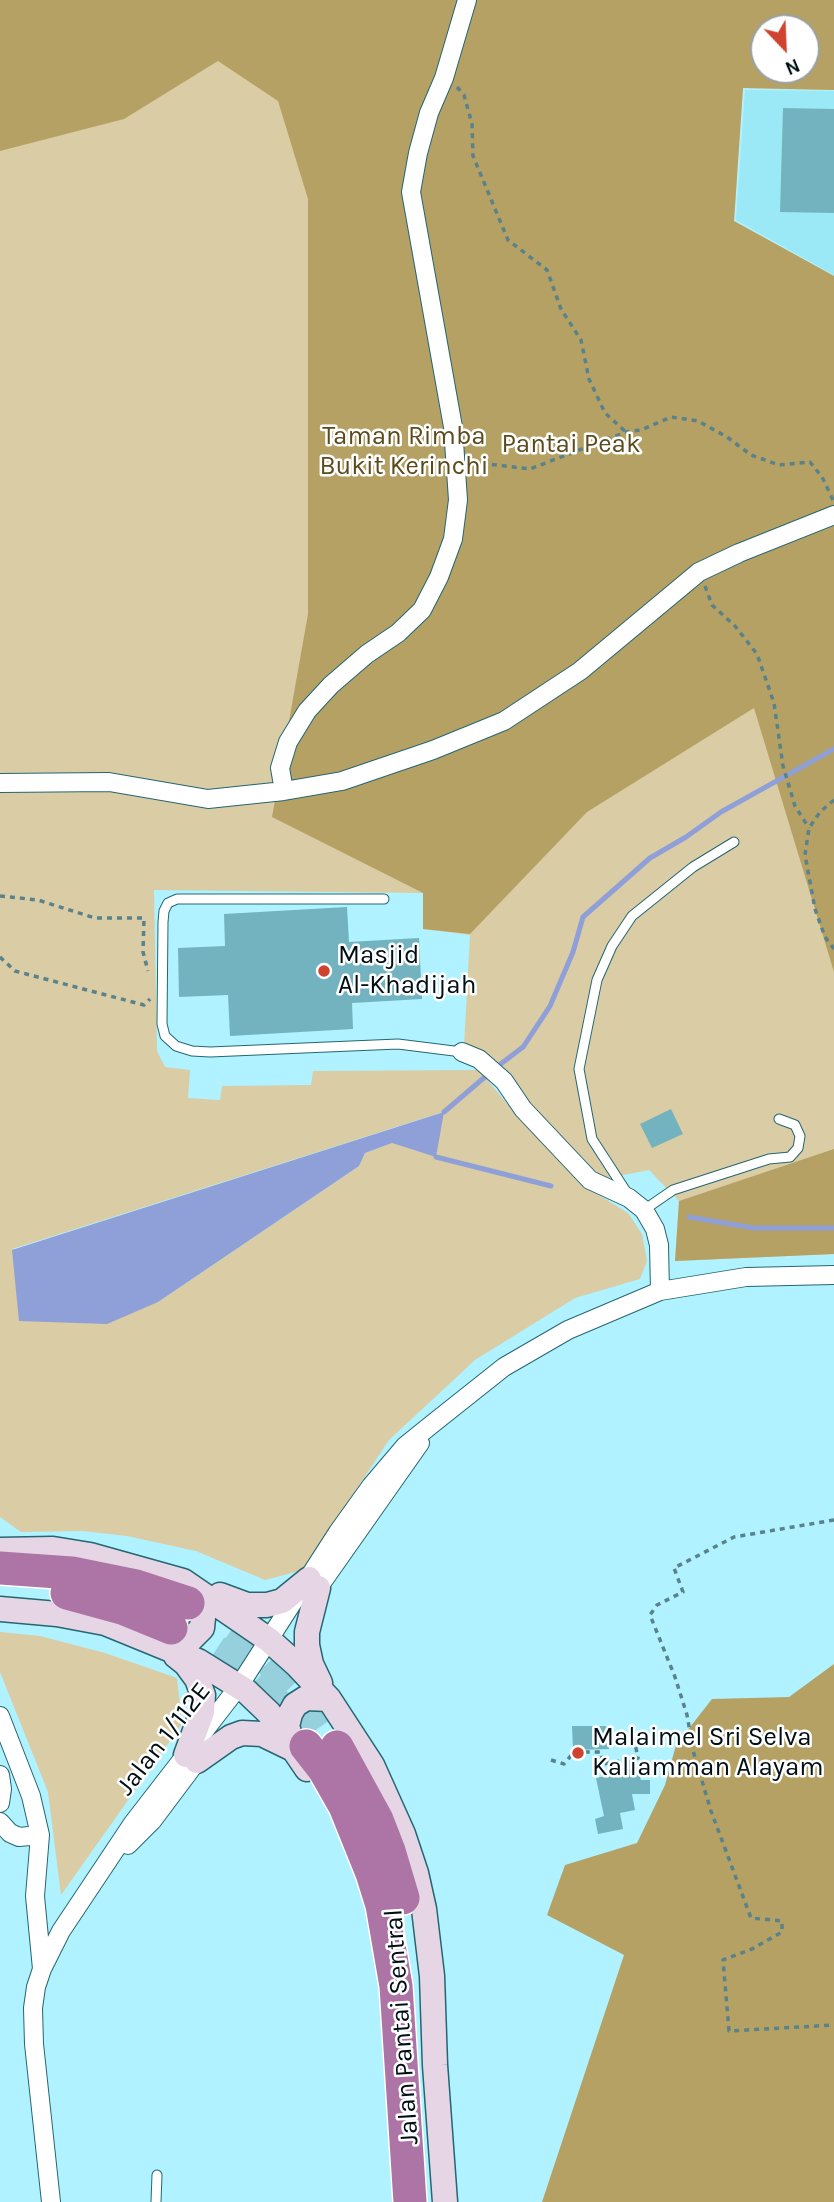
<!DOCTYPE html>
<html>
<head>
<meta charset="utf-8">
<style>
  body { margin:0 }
  #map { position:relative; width:834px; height:2202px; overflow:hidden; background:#b0f2ff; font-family:Karla,sans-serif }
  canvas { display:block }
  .north { position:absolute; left:750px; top:14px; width:70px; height:70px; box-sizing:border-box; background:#fff; border:2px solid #999fa1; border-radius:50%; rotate:157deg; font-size:19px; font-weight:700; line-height:28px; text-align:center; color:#000f14 }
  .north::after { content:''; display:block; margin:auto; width:24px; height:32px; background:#cf432f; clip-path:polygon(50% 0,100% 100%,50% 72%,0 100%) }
</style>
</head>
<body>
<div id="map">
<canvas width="834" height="2202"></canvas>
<div class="north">N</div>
</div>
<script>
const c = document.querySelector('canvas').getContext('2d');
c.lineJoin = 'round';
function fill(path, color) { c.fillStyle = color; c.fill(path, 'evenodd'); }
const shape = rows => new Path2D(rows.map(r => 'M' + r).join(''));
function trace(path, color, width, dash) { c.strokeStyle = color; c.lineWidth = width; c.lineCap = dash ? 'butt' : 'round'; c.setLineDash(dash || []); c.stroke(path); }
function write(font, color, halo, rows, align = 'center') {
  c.font = font + ' Karla,sans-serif'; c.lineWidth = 5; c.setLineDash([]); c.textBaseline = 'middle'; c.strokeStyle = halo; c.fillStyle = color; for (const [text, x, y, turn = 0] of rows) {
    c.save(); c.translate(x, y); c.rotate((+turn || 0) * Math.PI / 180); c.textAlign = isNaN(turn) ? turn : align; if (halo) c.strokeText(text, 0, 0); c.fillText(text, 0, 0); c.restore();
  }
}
fill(shape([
  [745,90,834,91,834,275,736,220]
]), '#9be8f6');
fill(shape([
  [205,0,834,0,834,90,743,88,734,221,834,276,834,1254,675,1261,679,1201,649,1170,603,1179,464,1046,470,935,423,929,423,893,154,890,157,1051,165,1067,190,1070,188,1098,220,1100,222,1086,311,1085,313,1071,479,1070,519,1118,597,1194,628,1213,642,1234,647,1261,640,1279,575,1298,475,1360,389,1440,303,1570,265,1580,196,1551,127,1536,83,1531,21,1532,0,1517,0,87],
  [764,28,806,28,806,70,764,70],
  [443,1112,436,1156,392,1143,365,1153,359,1166,158,1302,12,1249],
  [0,1632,40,1636,105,1653,177,1678,182,1724,61,1895,48,1792,0,1672]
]), '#dacca4');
fill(shape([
  [0,0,834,0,834,90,743,88,734,221,834,276,834,972,754,708,587,812,470,934,423,929,423,893,272,817,308,614,308,199,278,101,218,61,124,119,0,151],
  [764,28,806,28,806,70,764,70],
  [834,1149,834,1254,675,1261,679,1201],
  [834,1664,834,2202,542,2202,624,1955,547,1915,565,1865,637,1843,665,1785,676,1745,712,1699,789,1697]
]), '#b6a164');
fill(shape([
  [444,1112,436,1157,392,1143,365,1153,359,1166,158,1302,107,1324,19,1321,12,1250]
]), '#8f9fd7');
trace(shape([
  [498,1066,523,1047,550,1006,573,952,583,917,650,858,686,837,721,812,834,749],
  [444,1112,486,1076],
  [436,1157,551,1186],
  [689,1217,754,1228,834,1228]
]), '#8f9fd7', 5);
fill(shape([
  [783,108,834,109,834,213,780,212],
  [347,907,349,942,419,938,422,999,352,1003,353,1029,230,1036,228,995,179,997,178,948,225,946,224,914],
  [671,1109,683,1134,652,1148,640,1124],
  [572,1726,608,1726,609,1749,573,1750],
  [634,1760,641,1780,650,1780,650,1794,632,1794,635,1810,620,1813,623,1829,598,1834,595,1819,604,1816,596,1778,623,1772,620,1765]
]), '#73b3bf');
trace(shape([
  [171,1628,201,1642,233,1663,272,1699,299,1735],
  [233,1628,255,1644,293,1685,337,1747]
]), '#96d0dc', 33, [33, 17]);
const service = shape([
  [384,899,177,899,168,903,164,911,163,922,162,1024,165,1036,176,1046,192,1051,210,1052,398,1044,462,1052],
  [627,1193,592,1139,579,1069,597,980,612,946,632,916,693,867,734,842],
  [644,1210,673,1190,769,1159,790,1157,798,1148,800,1136,795,1125,779,1119],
  [156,2202,157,2175]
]);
const minor = shape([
  [0,783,109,782,208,799,284,791,342,781,433,750,504,721,580,671,699,572,739,553,834,515],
  [284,791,280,768,288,742,307,711,331,685,367,654,398,633,422,610,439,577,453,539,458,500,453,427,411,192,418,153,429,113,444,78,467,0],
  [462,1052,479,1059,504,1081,523,1109,590,1180,629,1198,644,1210,655,1229,659,1245,660,1291],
  [311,1598,420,1443],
  [0,1716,31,1796,40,1835,35,1896,42,1969],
  [0,1775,2,1789,0,1803],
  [0,1822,10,1833,19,1837,40,1835],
  [128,1845,152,1821,203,1753],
  [51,2202,34,2044,33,2008,36,1987,42,1969,61,1931,133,1823,239,1686,338,1532,371,1486,405,1446,431,1425,504,1367,568,1330,660,1291,746,1277,834,1275]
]);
const secondary = shape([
  [0,1550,53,1549,90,1555,183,1581,269,1640,297,1665,329,1699,372,1765,403,1834,416,1873,424,1909,432,1976,435,2065,445,2202],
  [318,1588,307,1632,307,1645,311,1664,320,1683],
  [220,1595,247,1605,267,1605,282,1601,309,1579],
  [0,1609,57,1614,105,1623,198,1661,246,1691,269,1713,307,1769],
  [165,1647,188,1642,202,1628,204,1608,191,1589],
  [176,1656,186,1664,197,1679,203,1695,202,1712,186,1755],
  [293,1745,287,1726,290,1714,295,1705,306,1698,329,1699],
  [197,1761,231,1737,242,1733,262,1734,293,1749]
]);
const motorway = shape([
  [0,1568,72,1573,136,1586,188,1603],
  [67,1593,122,1608,171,1628],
  [306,1746,324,1769,345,1806,372,1873,382,1905,396,1986,410,2202],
  [337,1747,377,1820,389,1851,403,1898]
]);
trace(service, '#246671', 11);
trace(minor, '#246671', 20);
trace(secondary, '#246671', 27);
trace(motorway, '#fff', 36);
trace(shape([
  [457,87,464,95,472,124,473,156,508,240,547,270,561,309,581,340,589,379,605,413,626,432],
  [472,462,530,469,626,432,641,430,671,417,698,421,727,437,751,455,779,465,810,462,822,477,833,500],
  [705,586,712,605,735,626,757,654,774,703,783,766,795,806,809,828],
  [834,800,820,812,809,828,805,855,815,909,825,937,834,949],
  [0,896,38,900,95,918,144,918,143,952,148,971],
  [0,957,15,971,144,1005,150,999],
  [834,1520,734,1537,674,1568,683,1592,657,1605,650,1615,675,1677,687,1715,694,1754,711,1811,751,1918,782,1921,782,1932,752,1949,723,1960,729,2031,834,2025],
  [551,1760,564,1764,574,1752,601,1752,603,1764,638,1758,633,1734]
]), '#59828b', 3.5, [5, 5]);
trace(service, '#fff', 9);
trace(minor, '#fff', 18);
trace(secondary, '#e6d5e4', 24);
trace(motorway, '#ad74a6', 33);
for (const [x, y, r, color] of [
  [324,971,7,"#cf432f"],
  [578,1753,7,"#cf432f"]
]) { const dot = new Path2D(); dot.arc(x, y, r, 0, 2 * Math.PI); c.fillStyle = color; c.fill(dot); trace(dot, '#fff', 2.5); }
write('26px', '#5b4b1c', '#fff', [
  ["Taman Rimba",404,437],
  ["Bukit Kerinchi",404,467],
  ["Pantai Peak",571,445]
]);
write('26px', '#000f14', '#fff', [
  ["Masjid",338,956],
  ["Al-Khadijah",338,986],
  ["Malaimel Sri Selva",592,1738],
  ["Kaliamman Alayam",592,1768]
], 'left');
write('26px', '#000f14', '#fff', [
  ["Jalan 1/112E",164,1739,-52],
  ["Jalan Pantai Sentral",402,2027,-94]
]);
</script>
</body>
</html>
